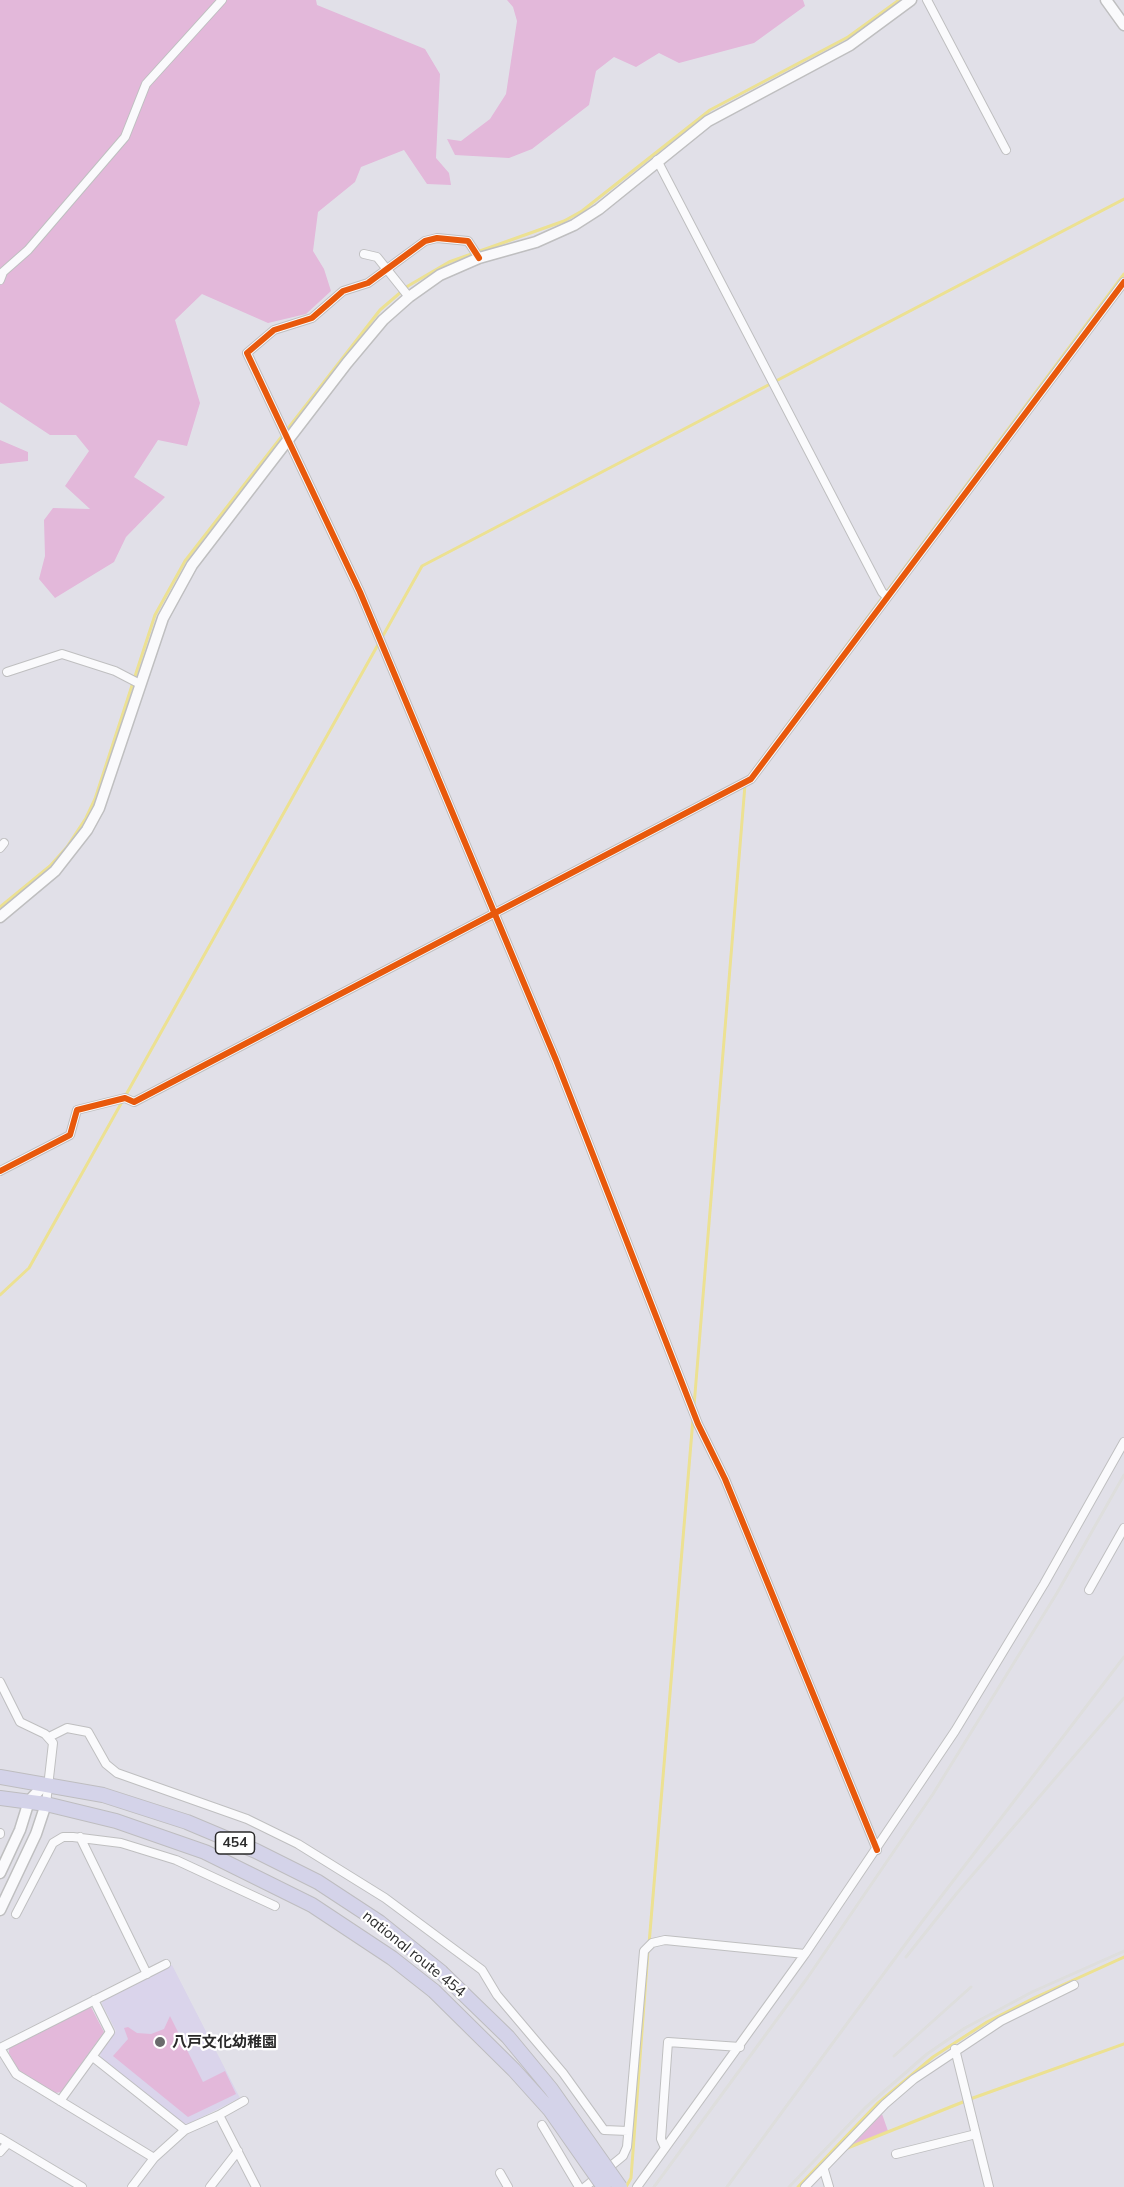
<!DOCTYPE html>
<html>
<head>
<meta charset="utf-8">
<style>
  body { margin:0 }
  canvas { display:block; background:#e1e0e8 }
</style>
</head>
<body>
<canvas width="1124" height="2187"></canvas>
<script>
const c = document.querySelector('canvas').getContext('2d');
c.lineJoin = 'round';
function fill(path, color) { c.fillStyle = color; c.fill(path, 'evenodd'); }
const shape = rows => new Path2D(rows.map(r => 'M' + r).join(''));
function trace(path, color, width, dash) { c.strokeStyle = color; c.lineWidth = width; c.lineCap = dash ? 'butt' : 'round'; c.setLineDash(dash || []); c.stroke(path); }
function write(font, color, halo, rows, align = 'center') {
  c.font = font + ' Mulish,"Noto Sans JP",sans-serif'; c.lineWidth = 4.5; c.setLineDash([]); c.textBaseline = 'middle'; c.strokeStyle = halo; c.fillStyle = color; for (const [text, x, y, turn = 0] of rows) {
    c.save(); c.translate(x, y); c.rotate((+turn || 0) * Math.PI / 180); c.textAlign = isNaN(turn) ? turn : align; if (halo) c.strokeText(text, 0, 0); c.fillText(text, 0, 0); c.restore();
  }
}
fill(shape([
  [172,1965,240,2098,188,2124,183,2123,101,2058,100,2053,116,2031,102,2004,103,1999]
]), '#dad4eb');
fill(shape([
  [0,0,316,0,317,5,425,49,440,74,436,158,449,173,451,185,427,184,404,150,361,167,355,182,318,212,313,251,324,269,331,291,306,314,268,323,202,294,175,320,200,403,187,446,158,440,134,477,165,497,126,537,114,562,55,598,39,579,45,556,44,520,53,508,90,509,65,486,89,451,76,435,50,435,0,402],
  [507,0,803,0,805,6,754,43,679,63,659,53,636,67,614,57,596,71,589,105,532,149,509,158,455,155,447,139,461,141,490,119,506,94,517,21,513,7],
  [0,440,28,452,28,461,0,464],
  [91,2007,104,2032,61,2092,55,2093,19,2072,9,2053,9,2048],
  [170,2016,203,2082,225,2071,236,2094,188,2117,113,2056,128,2039,124,2028,128,2027,137,2033,151,2034,164,2029],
  [882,2114,888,2131,851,2146]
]), '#e3b8da');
trace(shape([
  [747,779,1124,274],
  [0,907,50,866,67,847,86,818,95,799,155,615,185,561,380,310,408,286,449,262,564,221,582,211,710,110,848,37,899,0],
  [0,1295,29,1268,422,566,1124,199],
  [694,1406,745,785],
  [649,1944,693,1419],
  [845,2149,973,2098,1124,2044],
  [626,2187,631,2178,648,1951],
  [798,2187,877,2104,933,2057,987,2022,1034,1998,1124,1957]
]), '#ece192', 3);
const street = shape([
  [927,0,1006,150],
  [657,160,882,592,887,597],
  [364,254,377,257,409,297],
  [479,258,468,241,437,238,425,241,368,283,343,291,312,318,274,330,247,353,360,592,556,1060,698,1424,725,1479,877,1850],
  [0,280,3,272,28,250,125,137,146,84,222,0],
  [7,672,62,654,115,671,140,684],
  [0,848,4,843],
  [0,1171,70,1135,77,1110,125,1098,134,1102,751,779,1124,282],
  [1089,1590,1124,1528],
  [0,1682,20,1722,45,1734,53,1743,46,1804],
  [49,1737,67,1728,88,1732,106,1764,117,1773,247,1819,298,1844,385,1898,482,1970,497,1995,563,2073,604,2130,628,2131],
  [0,1833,0,1834],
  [80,1837,147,1974],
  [16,1914,53,1843,63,1837,73,1837,121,1843,176,1860,275,1906],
  [0,2048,16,2074,154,2158],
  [0,2048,166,1964],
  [955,2049,989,2187],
  [93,2057,185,2130],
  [60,2101,110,2032,94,2000],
  [219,2115,244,2101],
  [542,2125,579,2187],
  [0,2138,82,2187],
  [665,2148,661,2139,668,2042,740,2047],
  [0,2152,8,2143],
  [896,2154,976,2134],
  [824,2170,829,2187],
  [500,2173,508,2187],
  [132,2187,154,2158,185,2130,219,2115,256,2187],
  [210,2187,238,2151],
  [585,2187,623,2156,627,2147,644,1951,652,1943,665,1940,805,1954,955,1731,1044,1584,1124,1442],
  [637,2187,805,1954],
  [805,2187,885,2104,914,2079,1001,2021,1074,1985]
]);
const secondary = shape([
  [1106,0,1124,25],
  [0,917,55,871,87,830,99,808,163,618,192,565,347,363,383,320,409,297,440,275,479,258,536,242,574,225,599,209,708,121,850,45,911,0],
  [0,1873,20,1830,29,1801,46,1783],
  [0,1910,36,1834,46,1804]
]);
const highway = shape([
  [0,1777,103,1795,187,1822,256,1851,318,1882,379,1922,441,1972],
  [0,1798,46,1804,116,1821,205,1852,312,1905,392,1958,434,1991]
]);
trace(street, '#bfbfc0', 10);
trace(secondary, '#bfbfc0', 13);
trace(highway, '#bebdc0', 16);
trace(street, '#fafafc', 8);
trace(secondary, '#fafafc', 10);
trace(highway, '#d4d3e9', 14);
trace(shape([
  [906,1957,957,1893,1124,1698],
  [894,2056,971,1987],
  [654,2187,808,1977,933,1794,1057,1593,1124,1475],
  [727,2187,921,1923,1124,1657],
  [789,2187,865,2108,927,2054,965,2028,1032,1992,1124,1951]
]), '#dededd', 3);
const highwayBridge = shape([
  [441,1972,508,2037,551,2089,620,2187],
  [434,1991,514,2070,550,2110,604,2187]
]);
trace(highwayBridge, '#bebdc0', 16, []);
trace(highwayBridge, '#d4d3e9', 14);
trace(shape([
  [479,258,468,241,437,238,425,241,368,283,343,291,312,318,274,330,247,353,360,592,556,1060,698,1424,725,1479,877,1850],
  [0,1171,70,1135,77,1110,125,1098,134,1102,751,779,1124,282]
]), '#e8590c', 6);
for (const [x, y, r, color] of [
  [160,2042,6,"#6a6a6c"]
]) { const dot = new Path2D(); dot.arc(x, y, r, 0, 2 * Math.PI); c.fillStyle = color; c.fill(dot); trace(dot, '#fff', 2); }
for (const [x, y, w] of [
  [235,1843,39]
]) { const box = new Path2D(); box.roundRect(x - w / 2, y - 11, w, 22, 4.5); c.fillStyle = '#fff'; c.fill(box); trace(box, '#2a2a2a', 1.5); }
write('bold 14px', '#2a2a2a', null, [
  ["454",235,1843]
]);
write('15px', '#2a2a2a', '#fff', [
  ["national route 454",414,1954,39]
]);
write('bold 15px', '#2a2a2a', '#fff', [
  ["八戸文化幼稚園",172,2042]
], 'left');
</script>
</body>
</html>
